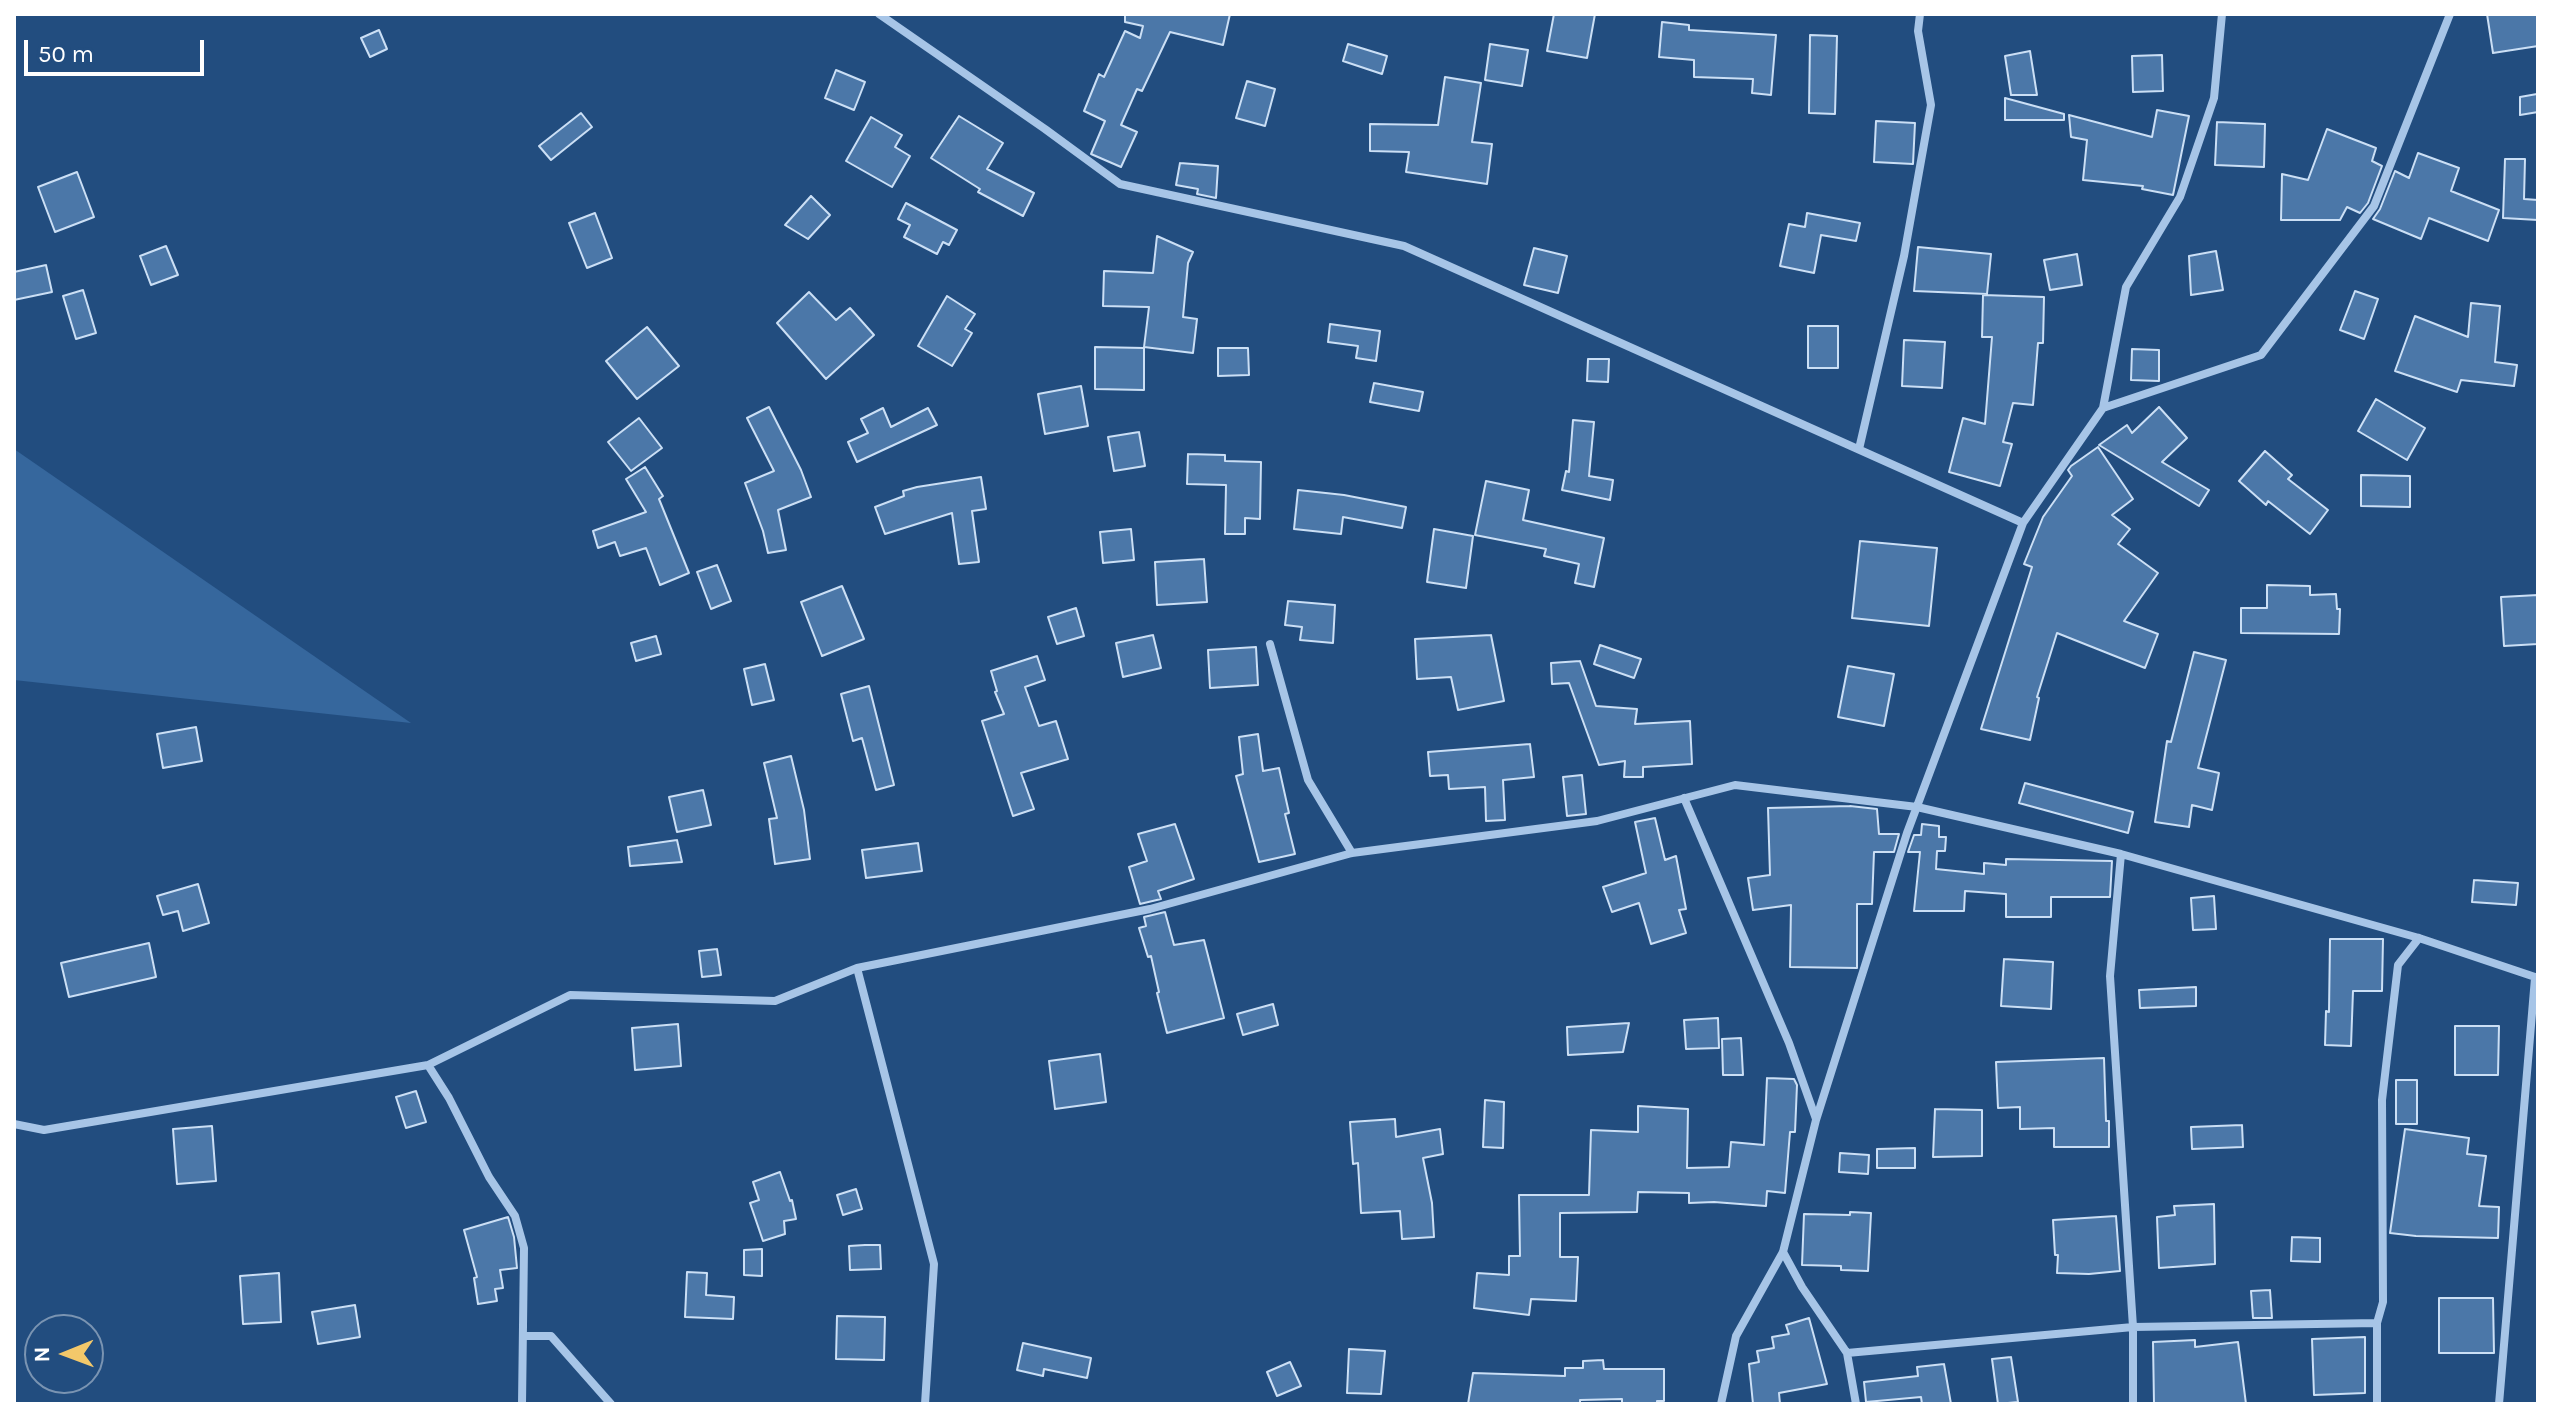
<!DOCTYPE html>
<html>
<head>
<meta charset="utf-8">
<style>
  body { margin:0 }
  #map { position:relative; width:2552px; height:1418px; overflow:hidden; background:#224d7f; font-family:Karla,sans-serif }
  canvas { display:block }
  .frame { position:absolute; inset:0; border:16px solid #fff; pointer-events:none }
  .north { position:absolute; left:24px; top:1314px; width:80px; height:80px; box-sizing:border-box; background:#224d7f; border:2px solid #7a94b2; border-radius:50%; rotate:269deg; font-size:22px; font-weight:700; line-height:32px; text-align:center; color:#fff }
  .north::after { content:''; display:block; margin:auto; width:28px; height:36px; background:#f3c86a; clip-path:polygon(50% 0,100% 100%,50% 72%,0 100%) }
  .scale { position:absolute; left:24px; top:40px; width:180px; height:36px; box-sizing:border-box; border:4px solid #fff; border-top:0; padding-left:10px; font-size:24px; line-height:28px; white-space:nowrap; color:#fff; -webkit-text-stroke:6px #224d7f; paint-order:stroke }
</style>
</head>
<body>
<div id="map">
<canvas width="2552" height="1418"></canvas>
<div class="frame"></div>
<div class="north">N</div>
<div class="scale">50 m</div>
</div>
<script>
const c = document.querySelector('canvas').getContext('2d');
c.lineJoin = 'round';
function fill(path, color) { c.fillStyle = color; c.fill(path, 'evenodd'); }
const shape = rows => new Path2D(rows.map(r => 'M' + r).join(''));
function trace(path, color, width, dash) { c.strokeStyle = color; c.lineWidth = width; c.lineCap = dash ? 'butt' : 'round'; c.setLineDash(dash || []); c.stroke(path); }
fill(shape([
  [14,449,411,723,14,680]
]), '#36679d');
const building = shape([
  [1125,14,1230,14,1223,45,1170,32,1142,91,1137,89,1121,125,1137,132,1121,167,1091,154,1105,121,1084,111,1099,74,1104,77,1125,31,1140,38,1143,26,1125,22,1125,14],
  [1554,14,1595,14,1587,58,1547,51,1554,14],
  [2487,14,2538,14,2538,46,2493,53,2487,14],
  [1662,22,1689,25,1689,30,1776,35,1771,95,1752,93,1753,79,1694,77,1694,60,1659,57,1662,22],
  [379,30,387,49,370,57,361,38,379,30],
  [1810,35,1837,36,1835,114,1809,113,1810,35],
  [1348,44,1387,56,1382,74,1343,61,1348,44],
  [1490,44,1528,50,1522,86,1485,80,1490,44],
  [2030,51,2037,95,2011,95,2005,56,2030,51],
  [2162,55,2163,91,2133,92,2132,56,2162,55],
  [836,70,865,82,854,110,825,98,836,70],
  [1445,77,1481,83,1472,142,1492,144,1487,184,1406,172,1409,152,1370,151,1370,124,1438,125,1445,77],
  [1247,81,1275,89,1265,126,1236,118,1247,81],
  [2537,94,2538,112,2520,115,2520,97,2537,94],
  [2005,98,2064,114,2064,120,2005,120,2005,98],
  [2157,110,2189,116,2173,195,2142,189,2143,186,2083,180,2087,140,2071,137,2069,115,2152,137,2157,110],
  [581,113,592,127,551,160,539,146,581,113],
  [959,116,1003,143,987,169,1034,193,1023,216,978,192,980,189,931,158,959,116],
  [871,117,902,135,895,147,910,156,892,187,846,161,871,117],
  [1876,121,1915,123,1913,164,1874,162,1876,121],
  [2217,122,2265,124,2264,167,2215,165,2217,122],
  [2327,129,2376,148,2372,161,2382,166,2368,203,2360,213,2347,207,2340,220,2281,220,2282,174,2308,180,2327,129],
  [2418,153,2459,168,2451,191,2499,210,2488,241,2429,218,2421,239,2373,219,2380,209,2395,171,2409,178,2418,153],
  [2505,159,2525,159,2524,199,2538,200,2538,220,2503,218,2505,159],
  [1180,163,1218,166,1216,198,1197,194,1198,189,1176,185,1180,163],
  [77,172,94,217,55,232,38,187,77,172],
  [811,196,830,215,808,239,785,225,811,196],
  [906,203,957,230,949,245,943,242,937,254,904,237,910,225,898,219,906,203],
  [595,213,612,258,587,268,569,223,595,213],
  [1807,213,1860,223,1856,241,1821,235,1814,273,1780,266,1789,224,1805,227,1807,213],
  [1157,236,1193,252,1188,263,1183,317,1197,319,1193,353,1144,347,1149,307,1103,306,1104,271,1153,273,1157,236],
  [166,246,178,275,151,285,140,256,166,246],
  [1918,247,1991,254,1987,294,1914,291,1918,247],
  [1534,248,1567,256,1558,293,1524,285,1534,248],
  [2216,251,2223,290,2191,295,2189,256,2216,251],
  [2077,254,2082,285,2050,290,2044,260,2077,254],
  [46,265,52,292,14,300,14,272,46,265],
  [83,290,96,333,76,339,63,296,83,290],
  [2355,291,2378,299,2364,339,2340,330,2355,291],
  [809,292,836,320,850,308,874,335,826,379,777,323,809,292],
  [1983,295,2044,297,2043,343,2038,343,2033,405,2013,403,2003,442,2012,444,2000,486,1949,472,1963,418,1985,424,1992,337,1982,337,1983,295],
  [947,296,975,314,965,329,972,333,952,366,918,346,947,296],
  [2471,303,2500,306,2495,362,2517,365,2514,386,2461,380,2457,392,2395,371,2415,316,2468,337,2471,303],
  [1330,324,1380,331,1376,361,1356,358,1358,346,1328,342,1330,324],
  [1808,326,1838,326,1838,368,1808,368,1808,326],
  [647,327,679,366,637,399,606,361,647,327],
  [1904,340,1945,342,1942,388,1902,386,1904,340],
  [1095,347,1144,348,1144,390,1095,389,1095,347],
  [1218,348,1248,348,1249,375,1218,376,1218,348],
  [2132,349,2159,350,2159,381,2131,380,2132,349],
  [1588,359,1609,359,1608,382,1587,381,1588,359],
  [1374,383,1423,392,1419,411,1370,402,1374,383],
  [1081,386,1088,426,1045,434,1038,394,1081,386],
  [2376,399,2425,428,2407,460,2358,431,2376,399],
  [769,407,801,470,811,497,778,510,786,550,768,553,763,531,745,483,774,471,747,418,769,407],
  [2159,407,2187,438,2162,462,2209,490,2199,506,2099,445,2127,425,2132,433,2159,407],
  [883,408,891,427,928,408,937,425,857,462,848,442,868,433,861,419,883,408],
  [639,418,662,448,631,471,608,442,639,418],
  [1573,420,1594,422,1589,476,1613,480,1610,500,1562,490,1566,471,1569,472,1573,420],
  [1139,432,1145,466,1114,471,1108,437,1139,432],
  [2098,447,2133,499,2112,515,2130,529,2118,544,2158,573,2124,621,2158,634,2145,668,2057,633,2037,697,2039,698,2030,740,1981,729,2032,567,2024,564,2043,517,2072,476,2068,470,2071,466,2098,447],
  [2265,451,2292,475,2288,479,2328,510,2310,534,2268,501,2266,505,2239,481,2265,451],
  [1188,454,1225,455,1225,461,1261,462,1260,519,1245,518,1245,534,1225,534,1226,485,1187,484,1188,454],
  [645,467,663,496,659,499,689,573,660,585,646,548,620,556,615,542,598,548,593,531,646,512,626,479,645,467],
  [2361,475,2410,476,2410,507,2361,506,2361,475],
  [981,477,986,509,972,511,979,562,959,564,952,513,885,534,875,507,904,496,903,491,917,487,981,477],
  [1486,481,1529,490,1523,520,1604,538,1594,587,1575,583,1579,564,1544,556,1546,549,1475,535,1486,481],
  [1298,490,1344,495,1406,507,1402,528,1343,517,1341,534,1294,529,1298,490],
  [1131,529,1134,560,1103,563,1100,532,1131,529],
  [1434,529,1473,536,1466,588,1427,582,1434,529],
  [1860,541,1937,548,1929,626,1852,618,1860,541],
  [1204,559,1207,602,1157,605,1155,562,1204,559],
  [717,565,731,601,711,609,697,572,717,565],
  [2267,585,2310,586,2310,595,2336,594,2337,609,2340,609,2339,634,2241,633,2241,608,2267,608,2267,585],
  [842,586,864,639,822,656,801,602,842,586],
  [2538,595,2538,644,2504,646,2501,597,2538,595],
  [1288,601,1335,605,1333,643,1300,640,1302,627,1285,625,1288,601],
  [1076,608,1084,636,1057,644,1048,617,1076,608],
  [1153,635,1161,668,1123,677,1116,643,1153,635],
  [1491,635,1504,701,1458,710,1451,677,1417,679,1415,639,1491,635],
  [656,636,661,654,636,661,631,643,656,636],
  [1600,645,1641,659,1634,678,1594,664,1600,645],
  [1256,647,1258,685,1210,688,1208,650,1256,647],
  [2194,652,2226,660,2198,768,2219,773,2212,810,2192,805,2189,827,2155,822,2167,741,2171,742,2194,652],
  [1037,656,1045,680,1025,687,1039,726,1056,721,1068,759,1021,773,1034,809,1013,816,982,721,1004,714,995,692,997,691,991,671,1037,656],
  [1580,661,1596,706,1637,709,1635,724,1690,721,1692,764,1643,767,1643,777,1624,777,1625,761,1599,765,1569,683,1552,684,1551,663,1580,661],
  [765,664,774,700,752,705,744,669,765,664],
  [1848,666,1894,674,1884,726,1838,717,1848,666],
  [869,686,894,785,876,790,862,738,853,741,841,694,869,686],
  [196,727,202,761,163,768,157,734,196,727],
  [1258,734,1263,771,1279,768,1289,813,1285,814,1295,854,1259,862,1236,776,1243,774,1239,737,1258,734],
  [1530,744,1534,777,1503,780,1505,820,1486,821,1485,787,1449,789,1448,775,1430,776,1428,752,1530,744],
  [791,756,804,810,810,859,775,864,769,819,777,818,764,763,791,756],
  [1582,775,1586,814,1567,816,1563,777,1582,775],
  [2025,783,2133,812,2128,833,2019,803,2025,783],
  [703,790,711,825,677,832,669,797,703,790],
  [1850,806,1877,809,1879,834,1899,834,1894,852,1874,852,1872,904,1857,904,1857,968,1790,967,1791,905,1753,910,1748,878,1770,875,1768,808,1850,806],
  [1655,818,1665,860,1676,856,1686,909,1679,910,1686,933,1651,944,1639,903,1612,912,1603,887,1646,873,1635,822,1655,818],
  [1175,824,1194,879,1158,891,1161,899,1140,904,1129,867,1147,861,1138,834,1175,824],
  [1922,824,1939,826,1939,837,1946,837,1945,851,1937,851,1936,869,1984,874,1984,863,2006,865,2006,859,2112,861,2110,897,2051,897,2051,917,2006,917,2006,894,1965,891,1964,911,1914,911,1920,852,1908,852,1914,835,1921,835,1922,824],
  [677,840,682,862,630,866,628,847,677,840],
  [918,843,922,871,866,878,862,850,918,843],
  [2474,880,2518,883,2516,905,2472,902,2474,880],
  [198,884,209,923,183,931,178,911,163,915,157,896,198,884],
  [2214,896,2216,929,2193,930,2191,898,2214,896],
  [1165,912,1174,945,1204,940,1224,1018,1167,1033,1157,993,1159,992,1151,956,1148,957,1139,928,1146,926,1144,917,1165,912],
  [2330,939,2383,939,2382,991,2353,991,2351,1046,2325,1045,2326,1011,2329,1012,2330,939],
  [149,943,156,977,69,997,61,963,149,943],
  [717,949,721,975,702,977,699,951,717,949],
  [2004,959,2053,962,2051,1009,2001,1006,2004,959],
  [2196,987,2196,1006,2140,1008,2139,990,2196,987],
  [1273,1004,1278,1025,1243,1035,1237,1014,1273,1004],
  [1718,1018,1719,1048,1686,1049,1684,1020,1718,1018],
  [1629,1023,1623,1052,1568,1055,1567,1027,1629,1023],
  [678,1024,681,1066,635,1070,632,1028,678,1024],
  [2455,1026,2499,1026,2498,1075,2455,1075,2455,1026],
  [1741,1038,1743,1075,1723,1075,1722,1039,1741,1038],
  [1100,1054,1106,1102,1055,1109,1049,1061,1100,1054],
  [2104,1058,2106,1121,2109,1121,2109,1147,2054,1147,2054,1128,2020,1129,2020,1107,1998,1108,1996,1062,2104,1058],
  [1767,1078,1794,1079,1797,1085,1795,1132,1790,1132,1785,1193,1767,1191,1766,1206,1714,1202,1689,1203,1689,1193,1638,1192,1637,1212,1560,1213,1560,1257,1578,1257,1576,1301,1531,1299,1529,1315,1474,1308,1477,1273,1509,1275,1509,1256,1520,1256,1519,1195,1589,1195,1591,1130,1638,1132,1638,1106,1688,1109,1687,1168,1729,1167,1731,1142,1764,1145,1767,1078],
  [2396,1080,2417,1080,2417,1124,2396,1124,2396,1080],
  [416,1091,426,1122,406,1128,396,1097,416,1091],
  [1485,1100,1504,1102,1503,1148,1483,1147,1485,1100],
  [1935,1109,1982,1110,1982,1156,1933,1157,1935,1109],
  [1395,1119,1396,1137,1440,1129,1443,1154,1423,1158,1432,1203,1434,1237,1402,1239,1400,1211,1361,1213,1358,1163,1353,1164,1350,1122,1395,1119],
  [2242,1125,2243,1147,2192,1149,2191,1127,2242,1125],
  [212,1126,216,1181,177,1184,173,1129,212,1126],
  [2405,1129,2469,1138,2467,1154,2486,1156,2479,1206,2499,1207,2498,1238,2416,1236,2390,1233,2405,1129],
  [1915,1148,1915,1168,1877,1168,1877,1149,1915,1148],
  [1840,1153,1869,1155,1868,1174,1839,1172,1840,1153],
  [780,1172,790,1201,792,1200,796,1219,784,1221,785,1234,763,1241,750,1203,759,1200,753,1182,780,1172],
  [856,1189,862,1209,843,1215,837,1195,856,1189],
  [2214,1204,2215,1264,2159,1268,2157,1217,2175,1215,2174,1206,2214,1204],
  [1850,1212,1871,1213,1868,1271,1841,1270,1841,1266,1802,1265,1804,1214,1850,1215,1850,1212],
  [2116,1216,2120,1271,2089,1274,2057,1273,2058,1255,2055,1255,2053,1220,2116,1216],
  [508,1217,514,1237,517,1268,500,1270,503,1288,495,1289,497,1301,478,1304,474,1278,477,1277,464,1230,508,1217],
  [2292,1237,2320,1238,2320,1262,2291,1261,2292,1237],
  [865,1245,880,1245,881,1269,850,1270,849,1246,865,1245],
  [762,1249,762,1276,744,1275,744,1250,762,1249],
  [687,1272,707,1273,706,1295,734,1297,733,1319,685,1317,687,1272],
  [279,1273,281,1322,243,1324,240,1276,279,1273],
  [2270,1290,2272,1318,2253,1318,2251,1291,2270,1290],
  [2439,1298,2493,1298,2494,1353,2439,1353,2439,1298],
  [355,1305,360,1337,318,1344,312,1312,355,1305],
  [837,1316,885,1317,884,1360,836,1359,837,1316],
  [1809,1318,1827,1384,1779,1393,1780,1404,1753,1404,1749,1364,1759,1362,1757,1351,1774,1348,1772,1337,1789,1334,1786,1325,1809,1318],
  [2365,1337,2365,1393,2314,1395,2312,1339,2365,1337],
  [2195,1340,2195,1347,2238,1342,2246,1404,2154,1404,2153,1342,2195,1340],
  [1023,1343,1091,1358,1087,1378,1044,1369,1043,1376,1017,1370,1023,1343],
  [1349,1349,1385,1351,1381,1394,1347,1393,1349,1349],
  [2011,1357,2018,1402,1998,1404,1992,1359,2011,1357],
  [1603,1360,1604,1369,1664,1369,1664,1401,1657,1401,1657,1404,1622,1404,1622,1399,1580,1400,1580,1404,1468,1404,1473,1373,1565,1376,1565,1368,1583,1368,1583,1361,1603,1360],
  [1290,1362,1301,1386,1277,1396,1267,1372,1290,1362],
  [1944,1364,1951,1404,1922,1404,1921,1397,1866,1402,1864,1382,1918,1376,1917,1367,1944,1364]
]);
fill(building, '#4b77a8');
trace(building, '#cbdff5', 2);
trace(shape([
  [879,14,1045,129,1120,184,1404,246,2023,523,1907,833,1816,1120,1783,1252,1736,1336,1721,1404],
  [2103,408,2126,287,2180,197,2214,98,2222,14],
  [1859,449,1904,256,1931,105,1918,31,1920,14],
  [2023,523,2103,408,2261,355,2374,206,2450,14],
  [1270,644,1308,780,1352,853],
  [1684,798,1789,1043,1816,1119],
  [2121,854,2110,976,2133,1327,2133,1404],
  [857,968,934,1264,925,1404],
  [428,1065,449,1098,489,1177,515,1216,524,1248,522,1404],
  [14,1124,44,1130,428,1065,570,995,775,1001,857,968,1150,909,1352,853,1597,821,1735,785,1917,807,2121,854,2419,938,2538,978],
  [1783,1252,1802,1287,1847,1353,1856,1404],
  [523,1336,551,1336,611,1404],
  [1847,1353,2133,1327,2377,1323],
  [2377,1404,2377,1323,2383,1302,2382,1100,2398,965,2419,938],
  [2499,1404,2535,978]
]), '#a7c5e7', 8);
</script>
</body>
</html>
